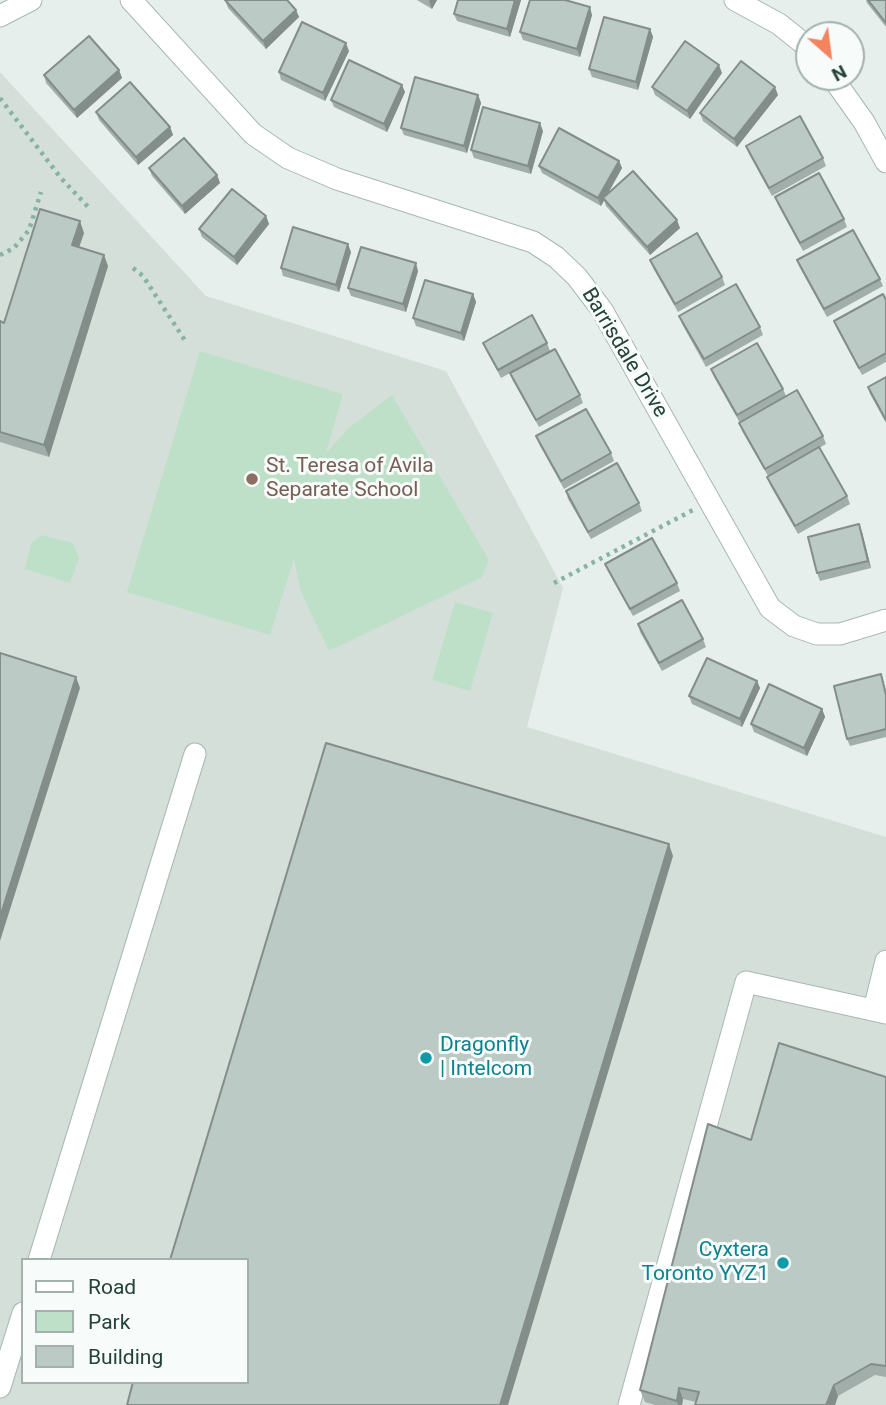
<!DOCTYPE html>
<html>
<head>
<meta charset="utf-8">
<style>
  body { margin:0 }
  #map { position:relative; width:886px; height:1405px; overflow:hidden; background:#e6efeb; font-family:Roboto,sans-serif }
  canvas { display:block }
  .legend { position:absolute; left:21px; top:1258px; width:228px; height:126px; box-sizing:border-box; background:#f7fbf9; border:2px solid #a3b1ad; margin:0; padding:9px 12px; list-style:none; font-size:21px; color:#24423a }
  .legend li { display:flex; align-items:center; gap:14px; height:35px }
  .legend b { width:35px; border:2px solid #a3b1ad }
  .north { position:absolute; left:795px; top:21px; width:70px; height:70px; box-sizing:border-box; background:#f7fbf9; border:2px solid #a3b1ad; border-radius:50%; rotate:152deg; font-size:19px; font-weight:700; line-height:28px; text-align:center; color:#24423a }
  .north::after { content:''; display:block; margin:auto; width:24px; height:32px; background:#f4845f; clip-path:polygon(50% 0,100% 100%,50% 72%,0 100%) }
</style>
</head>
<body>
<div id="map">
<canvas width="886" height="1405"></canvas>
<ul class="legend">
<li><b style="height:9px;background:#fff"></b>Road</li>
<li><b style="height:19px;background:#bfe0c8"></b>Park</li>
<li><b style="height:19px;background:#bbcac4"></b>Building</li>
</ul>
<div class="north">N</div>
</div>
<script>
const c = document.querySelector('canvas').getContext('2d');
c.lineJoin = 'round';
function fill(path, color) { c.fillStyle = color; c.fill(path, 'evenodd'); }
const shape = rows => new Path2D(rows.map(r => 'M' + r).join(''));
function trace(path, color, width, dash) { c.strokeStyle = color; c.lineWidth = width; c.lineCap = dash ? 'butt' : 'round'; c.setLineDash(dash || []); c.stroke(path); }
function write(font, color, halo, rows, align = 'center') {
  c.font = font + ' Roboto,sans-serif'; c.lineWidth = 6; c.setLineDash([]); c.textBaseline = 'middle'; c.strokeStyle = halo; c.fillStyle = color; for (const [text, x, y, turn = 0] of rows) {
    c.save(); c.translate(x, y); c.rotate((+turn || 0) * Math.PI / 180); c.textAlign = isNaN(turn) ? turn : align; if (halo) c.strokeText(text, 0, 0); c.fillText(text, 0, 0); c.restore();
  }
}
fill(shape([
  [0,72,206,296,446,371,563,588,527,727,886,837,886,1405,0,1405],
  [23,1260,247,1260,247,1382,23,1382]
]), '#d4dfda');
fill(shape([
  [200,351,343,394,326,453,350,427,392,395,489,560,481,578,329,651,301,592,294,559,270,635,127,592],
  [42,535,73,543,79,558,70,583,25,569,31,543],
  [455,602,493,613,470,691,432,680]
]), '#bfe0c8');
const minor = shape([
  [131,0,253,134,288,158,337,179,533,242,556,257,577,277,602,310,770,608,794,626,817,634,840,634,886,620],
  [735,0,779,24,809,48],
  [0,16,31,0],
  [832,77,864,122,886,162],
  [874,1010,886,961],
  [39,1260,195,754],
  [0,1387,23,1313],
  [629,1405,746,982,886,1013]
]);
trace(minor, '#a8b8b2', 23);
trace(shape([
  [0,98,60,177,91,210],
  [0,255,14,248,29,230,41,192],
  [133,268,143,276,186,342],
  [554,583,693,510]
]), '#86b3a5', 4.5, [3.5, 5]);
trace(minor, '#fff', 21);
fill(shape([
  [225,0,296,10,299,17,266,49,228,8],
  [417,0,437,0,432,9],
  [458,0,521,0,510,37,457,21,454,14],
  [866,0,886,0,886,27,867,3],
  [592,15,580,57,523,40,520,32],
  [650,29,653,37,638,90,592,77,589,69],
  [349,51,325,101,281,80,279,72],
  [119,70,122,78,77,118,46,83,44,75],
  [722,73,690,119,655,95,652,87],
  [405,92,387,132,334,107,331,100],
  [478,95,481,103,467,153,404,135,401,128],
  [778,95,737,147,703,121,700,113],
  [96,112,170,127,173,135,138,165,99,120],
  [543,131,531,174,474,158,471,150],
  [746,146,823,158,826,166,772,196,749,154],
  [619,161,622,168,607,195,680,228,650,255,606,206,604,200,601,206,542,173,539,166],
  [149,168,217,175,220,183,185,214,152,176],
  [775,197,844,219,847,227,803,251,778,205],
  [266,216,269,224,237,265,202,237,199,229],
  [84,233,79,247,108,266,49,457,0,442,0,321,4,323],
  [351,252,339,292,283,276,281,268],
  [650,260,722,277,725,285,678,312,653,268],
  [797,260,880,279,883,286,827,317,800,268],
  [418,271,406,312,351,296,348,288],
  [473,294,476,302,464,341,416,326,413,318],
  [886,300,886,362,862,375,837,329,834,321],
  [679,316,760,327,763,335,706,367,682,324],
  [483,343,547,343,550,351,501,378,486,350],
  [711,369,783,389,786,396,823,436,826,444,819,448,847,496,850,504,798,534,770,485,767,477,768,476,742,431,740,423,714,377],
  [510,373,580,395,583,403,539,427,513,381],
  [886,377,886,423,870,394,868,387],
  [536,436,611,453,614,461,564,489,539,444],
  [566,491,639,503,642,511,591,539,568,499],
  [862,532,871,568,820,581,817,573],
  [605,564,677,583,680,591,633,616,608,571],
  [638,624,703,639,706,647,662,671,640,632],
  [881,674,886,691,886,737,850,746,847,739],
  [757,681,760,688,742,727,692,704,689,696],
  [822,709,825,717,807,756,754,732,751,724],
  [886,1077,886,1377,875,1375,838,1396,835,1405,695,1405,696,1402,683,1399,682,1405,655,1405,645,1402,640,1390,751,1140]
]), '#a1aea9');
fill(shape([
  [430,0,437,0,432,9,429,1],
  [515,0,521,0,510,37,507,29],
  [590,7,592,15,580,57,577,49],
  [296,10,299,17,266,49,263,41],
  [650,29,653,37,638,90,636,82],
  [346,43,349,51,325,101,323,93],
  [719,65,722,73,690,119,687,111],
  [119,70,122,78,77,118,74,110],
  [402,85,405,92,387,132,384,124],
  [775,87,778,95,737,147,734,139],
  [478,95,481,103,467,153,464,146],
  [540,123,543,131,531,174,528,166],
  [170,127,173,135,138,165,136,157],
  [619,161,622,168,601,206,598,198],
  [217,175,220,183,185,214,182,206],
  [266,216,269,224,237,265,234,257],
  [677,220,680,228,650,255,647,247],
  [80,221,84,233,76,256,72,245],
  [348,244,351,252,339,292,336,285],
  [104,255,108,266,49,457,44,445],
  [416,263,418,271,406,312,403,304],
  [473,294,476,302,464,341,461,333],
  [859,524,862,532,871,568,868,561],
  [76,677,80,688,0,941,0,917],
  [757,681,760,688,742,727,740,719],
  [822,709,825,717,807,756,804,748],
  [669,844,673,856,508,1405,500,1405],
  [834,1385,838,1396,835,1405,826,1405],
  [679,1388,683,1399,682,1405,678,1405,677,1401]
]), '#838d89');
const building = shape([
  [225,0,287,0,296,10,263,41,225,0],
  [458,0,515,0,507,29,454,14,458,0],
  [530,0,565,0,590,7,577,49,520,32,530,0],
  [868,0,886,0,886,23,868,0],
  [604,17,650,29,636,82,589,69,604,17],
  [302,22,346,43,323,93,279,72,302,22],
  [89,36,119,70,74,110,44,75,89,36],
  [685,41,719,65,687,111,652,87,685,41],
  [349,60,402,85,384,124,331,100,349,60],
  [741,61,775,87,734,139,700,113,741,61],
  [415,77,478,95,464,146,401,128,415,77],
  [130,82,170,127,136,157,96,112,130,82],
  [483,107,540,123,528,166,471,150,483,107],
  [800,116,823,158,769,188,746,146,800,116],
  [559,128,619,161,598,198,539,166,559,128],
  [184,138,217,175,182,206,149,168,184,138],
  [633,171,677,220,647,247,603,198,633,171],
  [819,173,844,219,800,243,775,197,819,173],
  [232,189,266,216,234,257,199,229,232,189],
  [40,209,80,221,72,245,104,255,44,445,0,432,0,321,4,323,40,209],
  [293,227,348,244,336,285,281,268,293,227],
  [853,230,880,279,824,309,797,260,853,230],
  [697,233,722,277,675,304,650,260,697,233],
  [361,247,416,263,403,304,348,288,361,247],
  [425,280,473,294,461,333,413,318,425,280],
  [736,284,760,327,704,359,679,316,736,284],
  [883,294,886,300,886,353,859,368,834,321,883,294],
  [532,315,547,343,498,370,483,343,532,315],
  [757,343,783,389,737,415,711,369,757,343],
  [555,349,580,395,536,420,510,373,555,349],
  [886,377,886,420,868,387,886,377],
  [797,390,823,436,765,469,739,423,797,390],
  [586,409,611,453,561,481,536,436,586,409],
  [819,447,847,496,795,526,767,477,819,447],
  [617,463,639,503,588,532,566,491,617,463],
  [859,524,868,561,817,573,808,537,859,524],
  [652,538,677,583,630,609,605,564,652,538],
  [682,600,703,639,659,663,638,624,682,600],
  [0,653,76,677,0,917,0,653],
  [707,658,757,681,740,719,689,696,707,658],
  [881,674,886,695,886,729,847,739,834,686,881,674],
  [769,684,822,709,804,748,751,724,769,684],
  [326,743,669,844,500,1405,127,1405,133,1382,247,1382,247,1260,170,1260,326,743],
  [779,1043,886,1077,886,1366,871,1364,834,1385,826,1405,695,1405,699,1392,679,1388,677,1401,640,1390,708,1124,751,1140,779,1043]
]);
fill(building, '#bbcac4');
trace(building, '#838d89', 2);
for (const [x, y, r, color] of [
  [252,479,7,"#8d6e63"],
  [426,1058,7,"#0f9aa8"],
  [783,1263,7,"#0f9aa8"]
]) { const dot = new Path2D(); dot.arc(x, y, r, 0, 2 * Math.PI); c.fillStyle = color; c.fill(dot); trace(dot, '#f7fbf9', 2.5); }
write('21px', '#24423a', '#f7fbf9', [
  ["Barrisdale Drive",624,353,59]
]);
write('21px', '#785e54', '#f7fbf9', [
  ["St. Teresa of Avila",266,467],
  ["Separate School",266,491]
], 'left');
write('21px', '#0d838f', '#f7fbf9', [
  ["Dragonfly",440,1046],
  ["| Intelcom",440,1070],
  ["Cyxtera",769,1251,"right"],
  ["Toronto YYZ1",769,1275,"right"]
], 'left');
</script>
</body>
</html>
